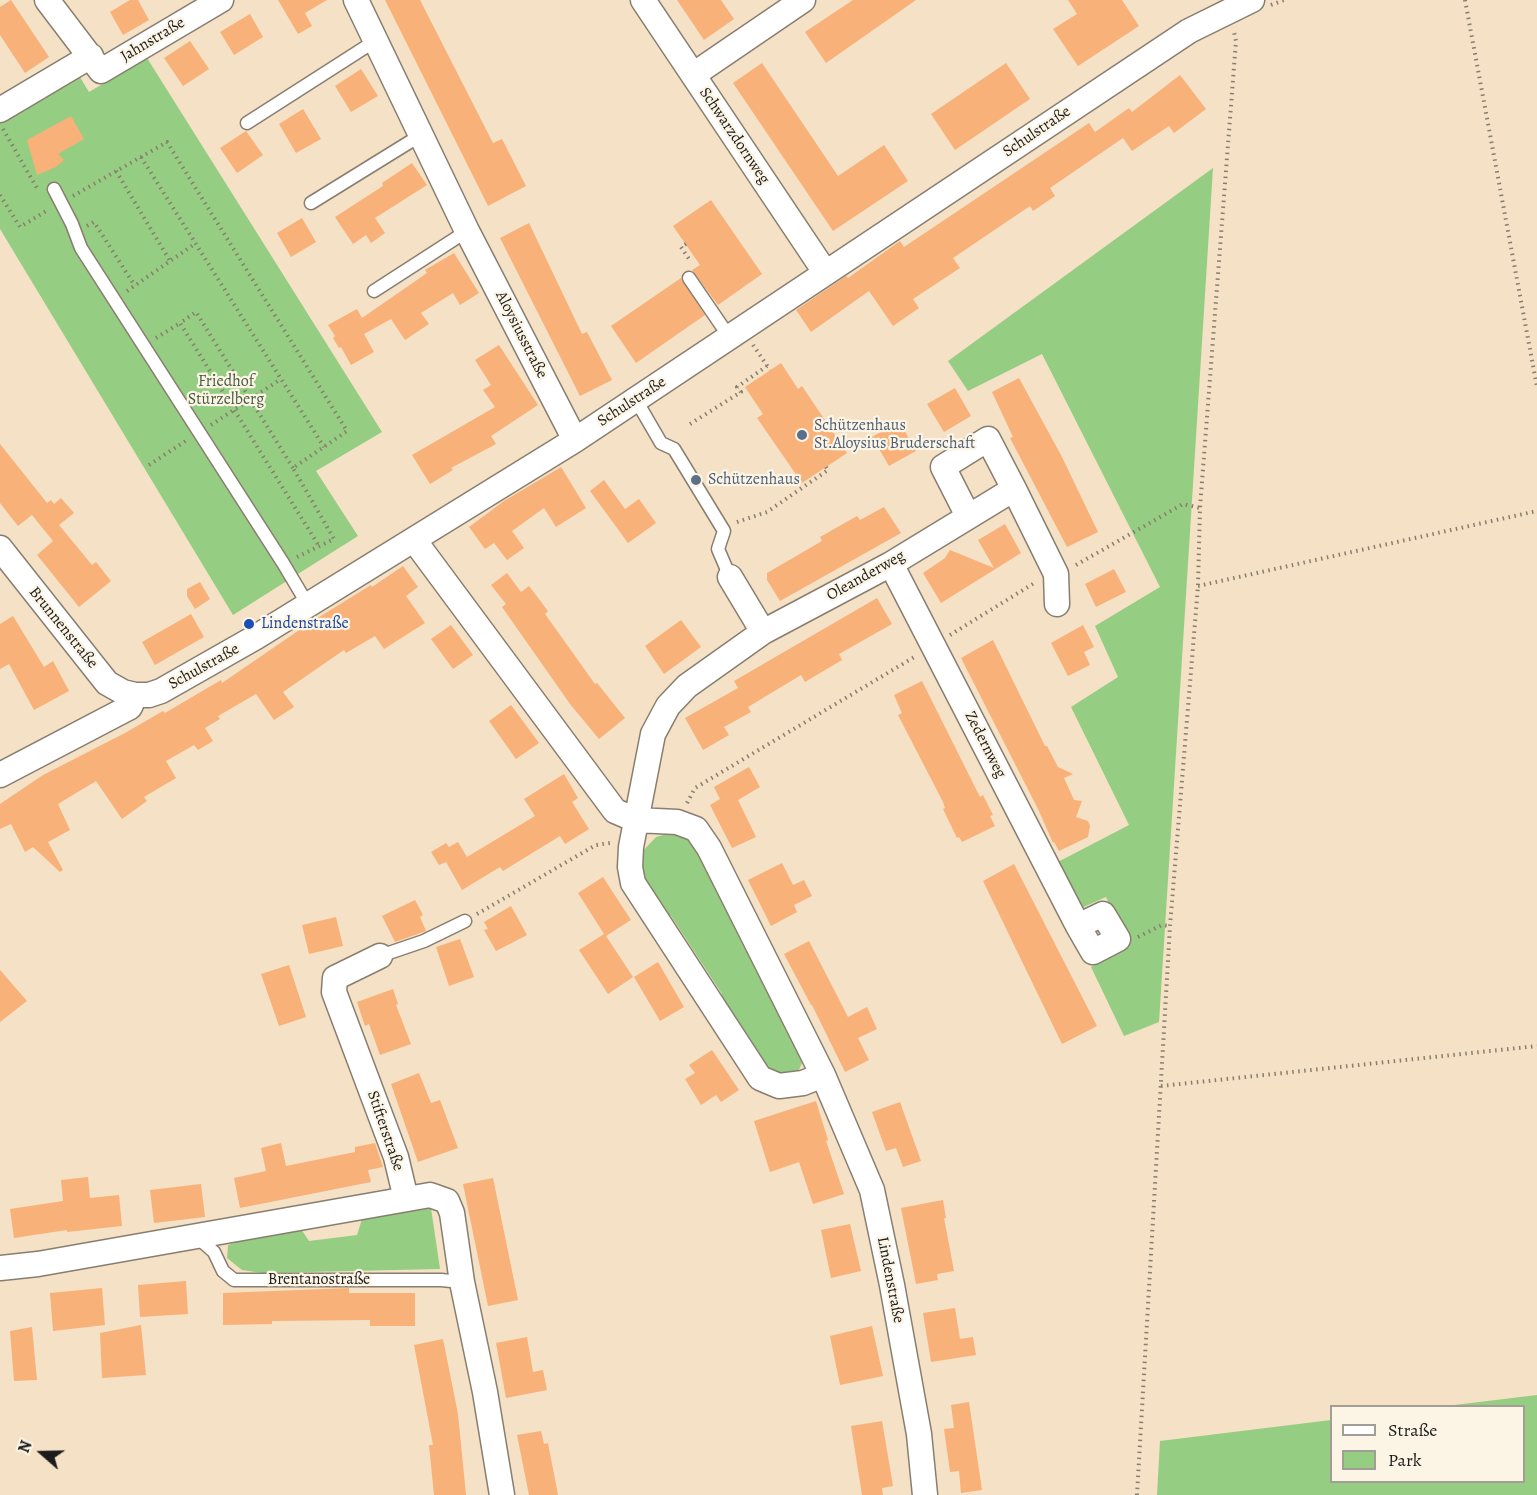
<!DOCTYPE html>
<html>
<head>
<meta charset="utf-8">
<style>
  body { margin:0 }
  #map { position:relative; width:1537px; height:1495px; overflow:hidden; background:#f5e1c5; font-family:Alegreya,serif }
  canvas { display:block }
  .legend { position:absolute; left:1330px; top:1405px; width:195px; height:78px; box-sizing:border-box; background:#fcf5e5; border:2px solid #a29e95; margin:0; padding:8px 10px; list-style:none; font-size:18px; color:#1c1c1c }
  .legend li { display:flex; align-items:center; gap:12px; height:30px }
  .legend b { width:30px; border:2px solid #a29e95 }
  .north { position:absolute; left:12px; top:1423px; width:60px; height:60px; -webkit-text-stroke:4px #fcf5e5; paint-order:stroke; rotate:290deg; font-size:16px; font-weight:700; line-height:24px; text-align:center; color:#1c1c1c }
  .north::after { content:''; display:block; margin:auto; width:21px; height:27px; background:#1c1c1c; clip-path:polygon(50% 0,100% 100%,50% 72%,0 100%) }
</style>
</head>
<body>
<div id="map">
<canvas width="1537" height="1495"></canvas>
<ul class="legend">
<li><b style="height:8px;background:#fff"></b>Straße</li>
<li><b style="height:16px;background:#95ce82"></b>Park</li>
</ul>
<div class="north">N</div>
</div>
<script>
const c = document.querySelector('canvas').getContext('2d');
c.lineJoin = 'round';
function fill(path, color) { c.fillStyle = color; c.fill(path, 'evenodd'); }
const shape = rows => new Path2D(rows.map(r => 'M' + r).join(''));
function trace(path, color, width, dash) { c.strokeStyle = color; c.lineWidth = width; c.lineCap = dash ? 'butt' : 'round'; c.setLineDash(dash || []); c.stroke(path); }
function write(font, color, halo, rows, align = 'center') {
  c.font = font + ' Alegreya,serif'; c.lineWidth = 4.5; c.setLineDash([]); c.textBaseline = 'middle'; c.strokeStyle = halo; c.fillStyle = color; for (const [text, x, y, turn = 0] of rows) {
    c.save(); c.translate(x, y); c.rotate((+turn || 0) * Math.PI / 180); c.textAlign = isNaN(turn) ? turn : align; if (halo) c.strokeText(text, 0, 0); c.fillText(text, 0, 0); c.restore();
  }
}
fill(shape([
  [147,58,382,432,316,471,358,536,233,615,0,229,0,120,78,74,89,92],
  [1213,168,1159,1022,1124,1036,1091,967,1129,946,1106,897,1077,910,1054,864,1129,825,1071,707,1118,677,1095,626,1160,587,1042,354,968,391,948,361],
  [666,834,676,835,688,839,694,845,801,1055,802,1063,798,1072,787,1077,765,1073,719,1005,722,994,671,916,658,912,641,885,639,855,656,837],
  [431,1208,440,1269,262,1273,242,1270,227,1258,228,1245,246,1239,301,1229,309,1241,357,1235,362,1219],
  [1537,1395,1537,1495,1157,1495,1160,1441,1331,1420,1332,1482,1524,1482,1524,1406,1446,1406]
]), '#95ce82');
fill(shape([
  [11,0,49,57,25,73,0,35,0,7],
  [130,0,138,0,149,20,123,35,110,12],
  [278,0,327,0,305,13,312,26,298,34],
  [385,0,420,0,493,143,502,139,526,186,488,206],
  [677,0,721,0,734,19,704,40],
  [853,0,916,0,826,63,805,32],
  [1068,0,1122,0,1139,26,1078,66,1053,29,1077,14],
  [250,14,263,37,234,55,220,32],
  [190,41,209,69,183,86,164,58],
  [762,63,838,176,884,145,908,181,833,231,733,83],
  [1006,63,1030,99,955,150,931,114],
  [361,69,378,96,351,112,335,86],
  [1180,75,1206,109,1174,133,1169,126,1132,151,1123,138,1050,188,1055,196,1033,211,1030,206,953,258,960,268,913,299,919,308,893,326,869,291,811,332,796,310,846,276,848,278,900,241,904,247,1089,123,1095,132,1129,108,1132,112],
  [303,109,321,139,296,153,279,124],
  [71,116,84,139,58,154,64,160,56,167,37,175,27,140],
  [246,131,263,155,237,173,220,148],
  [412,163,427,185,375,218,385,233,371,243,366,235,353,244,335,217,383,186,382,183],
  [711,200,762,274,718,305,692,270,700,265,673,226],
  [302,218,316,242,291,257,277,233],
  [529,223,582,334,587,332,612,380,580,396,500,238],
  [454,253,479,293,460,305,453,293,421,313,429,324,405,340,391,319,364,334,374,352,351,365,341,347,339,348,333,338,335,336,328,325,357,309,362,318,427,273,425,270],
  [681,278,705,315,636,363,611,326],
  [499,345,538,405,491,436,496,444,451,468,453,470,430,484,412,455,495,407,483,390,491,385,475,360],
  [781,363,798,389,802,386,847,453,802,483,757,418,763,414,745,387],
  [1019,378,1062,457,1098,532,1067,547,1010,438,1013,437,992,392],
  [955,388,971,416,944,432,927,404],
  [899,421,916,451,889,466,872,437],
  [0,444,47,503,51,500,54,504,61,498,74,513,59,525,92,565,96,562,111,581,79,607,37,555,53,541,32,515,18,526,0,503],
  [561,467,586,508,556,527,544,508,512,531,524,548,507,560,494,543,485,549,469,527,504,501],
  [604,480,625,509,639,499,656,523,628,543,590,491],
  [884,507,901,533,780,601,767,580,767,573,822,541,820,537,857,516,860,520],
  [1005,524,1021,553,941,603,923,573,945,558,950,550,994,568,978,540],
  [403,566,418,587,406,596,425,623,384,649,375,636,346,653,344,650,283,692,294,707,274,720,256,694,218,716,220,719,205,728,213,741,198,750,194,745,166,761,176,778,144,797,147,801,122,819,96,781,58,804,70,830,48,842,63,870,60,872,33,847,25,852,11,824,0,829,0,804,43,775,125,733,163,711,165,713,221,680,222,683,308,624,371,585,372,587],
  [1114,569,1126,592,1096,607,1085,584],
  [507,573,521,592,529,586,548,611,545,614,595,684,597,683,625,718,599,739,570,704,502,607,506,604,491,585],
  [200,582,210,599,195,609,187,596,187,589],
  [877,598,892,624,839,654,842,660,805,682,801,675,748,707,751,712,724,727,729,735,703,750,685,718,738,688,734,681],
  [191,614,204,637,155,665,142,642],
  [13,616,44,667,53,661,69,691,34,710,9,664,0,669,0,624],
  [681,620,701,647,664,674,645,646],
  [451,625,473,655,453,669,431,639],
  [1083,625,1094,647,1084,652,1090,665,1068,676,1051,643],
  [993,640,1045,746,1047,746,1058,767,1073,774,1064,778,1074,800,1082,801,1076,817,1088,821,1090,826,1088,837,1059,851,1054,842,1053,843,1039,811,961,658],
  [922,681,980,797,983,795,993,815,990,816,995,826,962,842,959,837,957,838,943,809,945,808,943,802,898,715,902,713,894,695],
  [511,705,539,743,516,759,489,721],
  [749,767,760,787,738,800,756,837,732,848,710,805,720,799,714,787],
  [564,774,578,798,572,802,589,829,565,844,560,836,503,871,500,867,462,890,446,862,439,865,431,852,446,843,449,847,458,842,467,857,535,816,524,799],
  [782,863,793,885,804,880,812,896,794,905,797,912,771,926,748,880],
  [1014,864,1097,1026,1062,1044,983,881],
  [603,877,631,920,606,936,633,977,608,994,579,950,604,934,578,893],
  [415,900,423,915,420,917,426,931,395,942,382,916],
  [511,906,527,935,496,951,484,930,488,929,484,922],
  [336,917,343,946,309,954,302,925],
  [460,939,474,977,449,986,436,947],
  [809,941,848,1017,867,1007,877,1029,858,1038,869,1060,845,1072,812,1005,811,1005,784,954],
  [658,962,684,1007,660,1021,634,977],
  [289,965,306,1017,279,1026,261,974],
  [0,970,27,1001,0,1022],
  [393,989,398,1004,396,1005,411,1044,380,1055,369,1024,365,1026,357,1002],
  [712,1050,739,1090,721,1102,716,1095,701,1105,685,1079,695,1073,689,1065],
  [419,1073,431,1103,440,1100,458,1148,418,1162,391,1084],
  [816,1101,828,1140,826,1141,844,1194,813,1204,799,1162,770,1172,754,1121],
  [900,1102,921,1161,903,1167,896,1148,886,1151,872,1112],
  [281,1143,286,1166,355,1152,355,1147,375,1143,383,1167,368,1170,371,1182,240,1208,234,1178,266,1171,261,1148],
  [88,1177,90,1198,119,1195,122,1226,67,1232,67,1230,14,1238,10,1209,63,1201,61,1180],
  [493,1178,518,1300,488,1306,463,1184],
  [201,1184,205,1217,154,1223,150,1190],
  [943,1200,946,1218,944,1218,954,1271,937,1274,938,1280,916,1284,901,1208],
  [850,1224,861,1271,831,1278,821,1230],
  [186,1281,188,1314,140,1317,138,1285],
  [102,1288,105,1325,53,1331,50,1293],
  [349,1288,349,1293,415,1293,415,1326,370,1326,370,1320,272,1321,272,1324,223,1325,223,1293],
  [955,1308,960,1339,973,1337,976,1355,931,1362,923,1313],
  [141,1325,146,1375,102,1378,100,1333],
  [872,1326,883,1376,840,1385,830,1336],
  [32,1327,37,1380,14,1381,10,1331],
  [527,1337,533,1372,543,1370,547,1390,506,1398,496,1343],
  [443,1339,458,1414,466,1495,434,1495,429,1445,433,1445,414,1345],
  [969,1402,982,1490,961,1493,959,1471,950,1472,944,1429,954,1428,951,1405],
  [882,1421,893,1486,882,1488,883,1495,862,1495,851,1426],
  [541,1431,544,1444,548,1443,558,1495,529,1495,517,1435]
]), '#f7b179');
const lane = shape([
  [247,123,375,41],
  [54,189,72,224,81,248,283,563,308,605],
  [311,203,421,135],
  [689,278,730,338],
  [374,291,467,231],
  [636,400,661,443,674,449,724,531,718,549,730,577],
  [380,956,424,941,465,921],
  [197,1237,214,1252,223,1271,234,1280,441,1280,462,1282]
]);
const street = shape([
  [47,0,101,71,221,0],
  [356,0,467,231,575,440],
  [643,0,825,272],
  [693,75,803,0],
  [0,110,91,56],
  [968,516,943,467,988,439,1014,489],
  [414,540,615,811,636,820,677,822,696,829,709,848,823,1075,872,1190,892,1285,919,1434,925,1495],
  [0,548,107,683,123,692,135,695,149,695,161,691,256,637,575,440,1189,31,1252,0],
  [891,564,1078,926,1093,952,1118,939,1103,914,1078,926],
  [730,577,763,632],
  [0,775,130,707,135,695],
  [380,956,335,978,334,992,396,1157,406,1199],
  [823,1075,803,1083,779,1086,760,1078,633,883,630,867,631,847,653,734,668,706,687,686,763,632,891,564,1014,489,1056,574,1057,604],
  [0,1268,38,1264,430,1195,447,1201,452,1213,462,1282,485,1392,502,1495]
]);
trace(lane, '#887e70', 15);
trace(street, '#887e70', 27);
trace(shape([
  [1465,0,1537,387],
  [1271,5,1284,0],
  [3,129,38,190],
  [141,157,324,447],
  [116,171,170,261],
  [0,195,20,227,48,210],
  [73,196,167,142,347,431,293,468,334,539,297,557],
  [87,226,94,222,135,286],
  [686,244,681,247,691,262],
  [127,291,196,243],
  [156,338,180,323],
  [753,345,770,370],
  [690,424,741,392,737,387,767,366],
  [211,425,281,379],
  [149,465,187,440],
  [293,468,196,312,180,323,319,546],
  [737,522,767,512,828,470,826,467],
  [1076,565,1183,504,1200,508],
  [1198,586,1537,511],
  [950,635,1036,582],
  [687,803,695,788,916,656],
  [477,914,596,845,610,843],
  [1138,937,1162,925,1170,926],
  [1161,1086,1537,1046],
  [1137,1495,1170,926,1198,586,1200,508,1236,41,1234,32]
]), '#887e70', 4, [1.5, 4.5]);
trace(lane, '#fff', 12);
trace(street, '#fff', 24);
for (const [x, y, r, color] of [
  [802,435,6,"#5c6f8a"],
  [696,480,6,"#5c6f8a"],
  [249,624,6,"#1a4fb4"]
]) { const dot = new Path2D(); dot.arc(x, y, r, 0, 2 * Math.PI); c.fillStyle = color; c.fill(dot); trace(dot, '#fcf5e5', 2); }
write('16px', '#1c1c1c', '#fcf5e5', [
  ["Jahnstraße",153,40,-31],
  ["Schulstraße",1037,132,-34],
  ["Schwarzdornweg",734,136,56],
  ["Aloysiusstraße",521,335,63],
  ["Schulstraße",632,402,-33],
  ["Oleanderweg",866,576,-29],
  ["Brunnenstraße",63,628,51],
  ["Schulstraße",204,667,-29],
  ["Zedernweg",985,745,63],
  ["Stifterstraße",385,1131,71],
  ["Brentanostraße",319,1280],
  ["Lindenstraße",890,1280,79]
]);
write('16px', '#465a40', '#fcf5e5', [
  ["Friedhof",226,382],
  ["Stürzelberg",226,400]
]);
write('16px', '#4e5e75', '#fcf5e5', [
  ["Schützenhaus",814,426],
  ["St.Aloysius Bruderschaft",814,444],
  ["Schützenhaus",708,480]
], 'left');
write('16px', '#164399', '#fcf5e5', [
  ["Lindenstraße",261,624]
], 'left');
</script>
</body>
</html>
